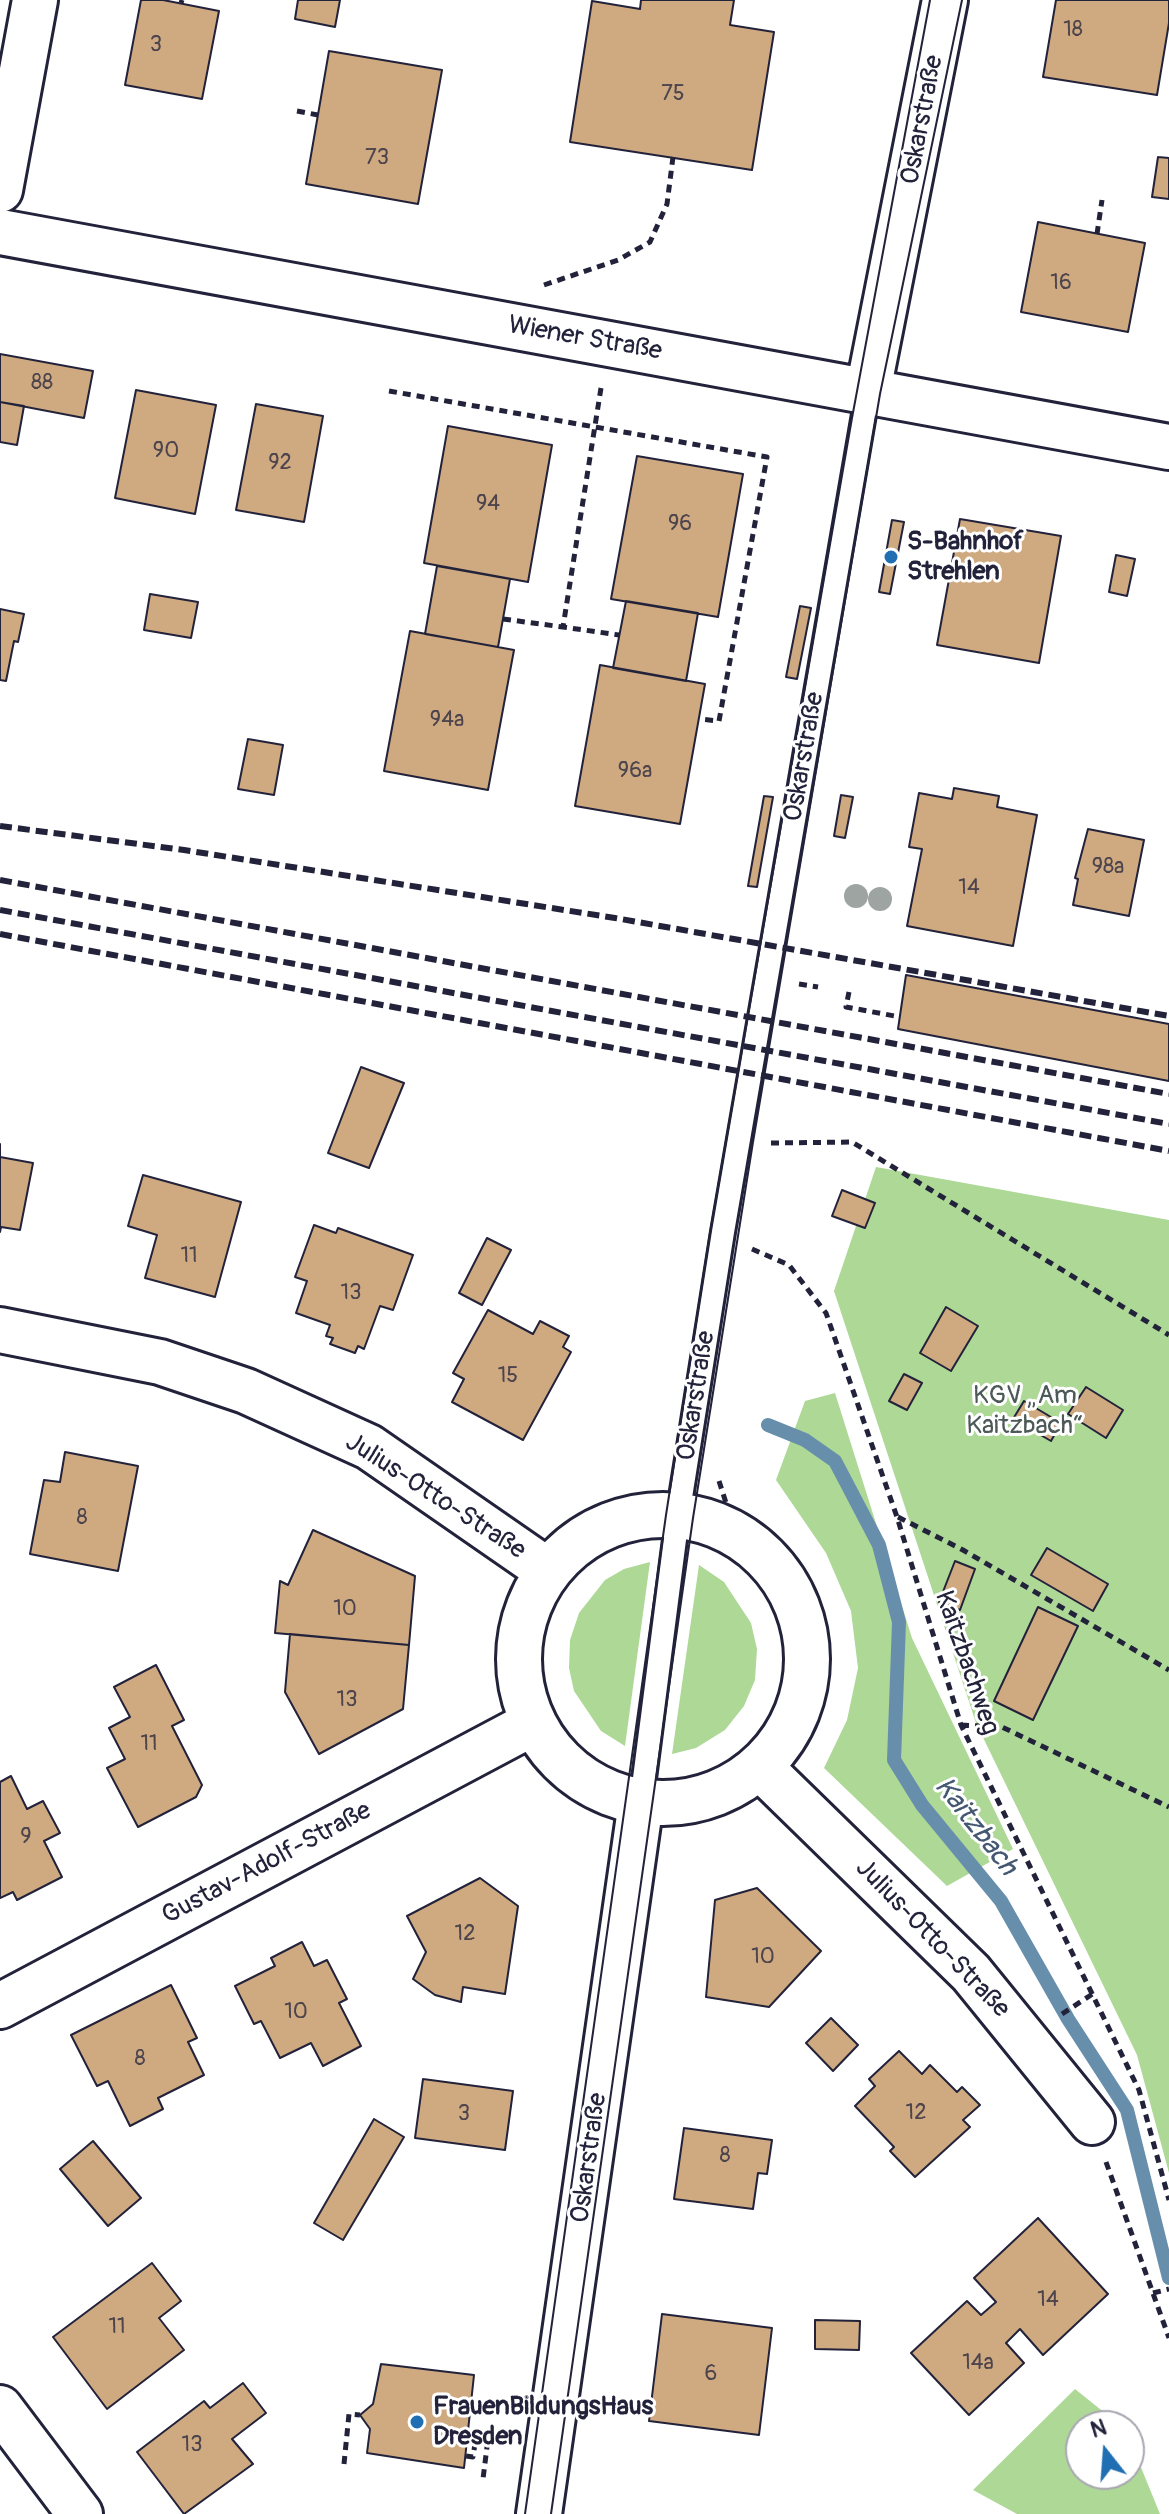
<!DOCTYPE html>
<html>
<head>
<meta charset="utf-8">
<style>
  body { margin:0 }
  #map { position:relative; width:1169px; height:2514px; overflow:hidden; background:#fff; font-family:Pangolin,sans-serif }
  canvas { display:block }
  .north { position:absolute; left:1065px; top:2410px; width:80px; height:80px; box-sizing:border-box; background:#fff; border:2px solid #a7a7b1; border-radius:50%; rotate:343deg; font-size:22px; font-weight:700; line-height:32px; text-align:center; color:#22223b }
  .north::after { content:''; display:block; margin:auto; width:28px; height:36px; background:#1f6fb2; clip-path:polygon(50% 0,100% 100%,50% 72%,0 100%) }
</style>
</head>
<body>
<div id="map">
<canvas width="1169" height="2514"></canvas>
<div class="north">N</div>
</div>
<script>
const c = document.querySelector('canvas').getContext('2d');
c.lineJoin = 'round';
function fill(path, color) { c.fillStyle = color; c.fill(path, 'evenodd'); }
const shape = rows => new Path2D(rows.map(r => 'M' + r).join(''));
function trace(path, color, width, dash) { c.strokeStyle = color; c.lineWidth = width; c.lineCap = dash ? 'butt' : 'round'; c.setLineDash(dash || []); c.stroke(path); }
function write(font, color, halo, rows, align = 'center') {
  c.font = font + ' Pangolin,sans-serif'; c.lineWidth = 6; c.setLineDash([]); c.textBaseline = 'middle'; c.strokeStyle = halo; c.fillStyle = color; for (const [text, x, y, turn = 0] of rows) {
    c.save(); c.translate(x, y); c.rotate((+turn || 0) * Math.PI / 180); c.textAlign = isNaN(turn) ? turn : align; if (halo) c.strokeText(text, 0, 0); c.fillText(text, 0, 0); c.restore();
  }
}
fill(shape([
  [876,1167,1169,1220,1169,2173,1137,2055,976,1723,834,1291],
  [835,1393,912,1638,1013,1849,947,1886,824,1768,847,1720,858,1668,851,1611,826,1553,776,1480,805,1401],
  [650,1562,625,1746,601,1731,574,1691,569,1668,570,1640,579,1613,605,1580,624,1569],
  [699,1565,724,1582,751,1623,757,1649,755,1680,744,1706,725,1730,696,1748,672,1754],
  [1075,2389,1121,2426,1081,2426,1081,2474,1129,2474,1129,2438,1160,2514,1017,2514,973,2490]
]), '#add896');
trace(shape([
  [768,1425,805,1440,835,1461,879,1545,899,1622,894,1760,922,1805,1001,1901,1068,2019,1127,2110,1169,2278]
]), '#678fac', 14);
const building = shape([
  [141,0,163,0,219,11,202,99,125,85,141,0],
  [298,0,340,0,335,27,295,19,298,0],
  [641,0,734,0,730,25,774,32,752,170,570,142,592,1,640,9,641,0],
  [1056,0,1169,0,1169,23,1157,95,1043,77,1056,0],
  [329,51,442,70,418,204,306,184,329,51],
  [1158,157,1169,158,1169,199,1152,197,1158,157],
  [1038,222,1145,243,1128,332,1021,312,1038,222],
  [0,354,93,371,84,418,0,402,0,354],
  [136,390,216,405,195,514,115,498,136,390],
  [0,402,24,406,17,445,0,442,0,402],
  [256,404,323,416,304,522,236,510,256,404],
  [448,426,552,445,528,582,424,563,448,426],
  [637,456,743,474,718,617,611,599,637,456],
  [960,519,1061,536,1039,663,937,645,960,519],
  [892,520,904,522,890,594,879,592,892,520],
  [1116,555,1135,559,1127,596,1109,592,1116,555],
  [437,566,510,579,498,647,425,634,437,566],
  [150,594,198,602,191,638,144,630,150,594],
  [626,601,698,613,686,681,613,668,626,601],
  [800,606,811,608,797,679,786,677,800,606],
  [0,609,24,614,18,642,14,641,6,681,0,680,0,609],
  [410,631,514,650,488,790,384,771,410,631],
  [600,665,705,684,680,824,575,806,600,665],
  [248,739,283,745,274,795,238,789,248,739],
  [954,788,999,796,997,807,1037,815,1013,946,907,926,922,849,909,847,919,793,952,799,954,788],
  [841,795,853,797,845,838,834,836,841,795],
  [764,796,773,797,757,887,748,886,764,796],
  [1088,829,1144,840,1129,916,1073,905,1078,879,1075,878,1088,829],
  [906,975,1169,1024,1169,1081,898,1029,906,975],
  [361,1067,404,1083,369,1168,328,1153,361,1067],
  [0,1144,0,1157,33,1163,20,1230,1,1227,0,1232,0,1144],
  [143,1175,241,1202,215,1297,145,1278,157,1235,128,1226,143,1175],
  [842,1190,875,1203,865,1228,832,1216,842,1190],
  [314,1225,336,1233,338,1228,413,1255,393,1310,380,1306,364,1349,358,1346,355,1353,330,1344,333,1338,326,1336,330,1325,296,1313,307,1281,295,1277,314,1225],
  [487,1238,511,1250,482,1305,459,1293,487,1238],
  [946,1307,978,1326,951,1371,920,1353,946,1307],
  [488,1310,533,1334,540,1321,569,1336,563,1347,571,1352,523,1440,452,1402,464,1379,453,1373,488,1310],
  [904,1374,922,1383,907,1410,889,1401,904,1374],
  [1086,1387,1123,1410,1106,1438,1068,1414,1086,1387],
  [1024,1401,1061,1423,1051,1441,1013,1419,1024,1401],
  [65,1452,138,1466,118,1571,30,1554,44,1480,60,1482,65,1452],
  [313,1530,415,1576,409,1645,275,1633,280,1581,288,1585,313,1530],
  [1047,1548,1108,1584,1093,1611,1031,1575,1047,1548],
  [955,1561,975,1569,960,1610,939,1602,955,1561],
  [1038,1607,1078,1626,1033,1720,994,1701,1038,1607],
  [290,1634,409,1645,403,1709,319,1754,285,1692,290,1634],
  [156,1665,184,1720,172,1726,202,1785,196,1797,138,1827,107,1768,125,1759,109,1728,130,1717,114,1687,156,1665],
  [11,1776,27,1809,43,1801,60,1833,44,1841,62,1877,17,1900,13,1892,0,1898,0,1782,11,1776],
  [480,1878,518,1906,505,1994,463,1987,461,2002,435,1995,413,1979,426,1952,407,1916,480,1878],
  [757,1888,821,1951,769,2007,706,1997,715,1900,757,1888],
  [302,1942,314,1966,327,1960,347,1999,339,2003,361,2046,323,2066,311,2043,280,2058,261,2021,254,2024,235,1986,275,1966,271,1958,302,1942],
  [171,1985,197,2038,188,2042,204,2075,158,2098,163,2109,130,2126,108,2081,97,2086,71,2035,171,1985],
  [831,2018,858,2045,833,2071,806,2043,831,2018],
  [899,2051,922,2074,930,2065,957,2092,962,2087,980,2105,963,2120,970,2127,915,2177,890,2151,894,2147,855,2106,875,2086,869,2079,899,2051],
  [423,2079,513,2091,505,2150,415,2138,423,2079],
  [374,2119,404,2137,343,2240,314,2223,374,2119],
  [684,2128,772,2140,767,2174,758,2173,753,2209,674,2199,684,2128],
  [93,2141,141,2198,108,2226,60,2169,93,2141],
  [1038,2218,1108,2294,1043,2355,1020,2329,1006,2343,1024,2363,969,2415,911,2353,967,2301,981,2315,996,2302,974,2278,1038,2218],
  [152,2263,181,2301,159,2318,184,2350,107,2409,53,2337,152,2263],
  [662,2314,772,2328,759,2435,649,2421,662,2314],
  [815,2320,860,2321,859,2350,815,2349,815,2320],
  [381,2364,474,2375,464,2468,367,2453,370,2429,360,2415,373,2404,381,2364],
  [243,2383,266,2413,232,2439,253,2464,184,2514,137,2452,204,2401,210,2408,243,2383]
]);
fill(building, '#cfaa81');
trace(building, '#22223b', 2);
const lane = shape([
  [641,1802,678,1516,723,1232,868,391]
]);
const street = shape([
  [0,190,35,0],
  [0,232,1169,447],
  [868,391,945,0],
  [0,1330,160,1362,246,1391,369,1447,548,1571],
  '519 1659a144 144 0 1 1 288 0a144 144 0 1 1-288 0Z',
  [760,1767,971,1973,1092,2122],
  [0,2006,533,1723],
  [539,2514,641,1802]
]);
const secondary = shape([
  [0,2408,80,2514]
]);
trace(lane, '#22223b', 28);
trace(street, '#22223b', 50);
trace(secondary, '#22223b', 50);
trace(shape([
  [181,3,182,0],
  [297,111,318,115],
  [1097,234,1102,200],
  [544,285,618,260,650,242,667,204,673,157],
  [601,388,563,627,619,635],
  [389,391,767,457,719,721,699,719],
  [503,619,563,627],
  [799,984,818,987],
  [849,992,846,1007,900,1017],
  [771,1143,852,1142,1169,1335],
  [752,1249,789,1265,826,1313,897,1517,961,1725,1139,2090,1169,2200],
  [719,1481,736,1534],
  [898,1517,963,1550,1169,1670],
  [961,1725,1002,1727,1169,1807],
  [1062,2014,1094,1993],
  [1106,2162,1169,2338],
  [1153,2293,1169,2289],
  [466,2456,473,2457,476,2437,488,2439,483,2479],
  [344,2464,349,2414,360,2415]
]), '#22223b', 5, [8, 6]);
trace(lane, '#fff', 22);
trace(street, '#fff', 44);
trace(secondary, '#fff', 44);
trace(shape([
  [525,2514,666,1515,710,1233,852,418,930,0],
  [551,2514,693,1518,753,1142,880,394,962,0]
]), '#22223b', 2);
trace(shape([
  [0,826,184,850,615,918,1169,1016],
  [0,880,1169,1094],
  [0,910,1169,1124],
  [0,934,1169,1151]
]), '#22223b', 6, [12, 6]);
c.fillStyle = '#9da4a2';
for (const [x, y] of [
  [856,896],
  [880,899]
]) { c.beginPath(); c.arc(x, y, 12, 0, 2 * Math.PI); c.fill(); }
for (const [x, y, r, color] of [
  [891,557,8,"#1f6fb2"],
  [417,2422,8,"#1f6fb2"]
]) { const dot = new Path2D(); dot.arc(x, y, r, 0, 2 * Math.PI); c.fillStyle = color; c.fill(dot); trace(dot, '#fff', 3); }
write('22px', '#4d444c', null, [
  ["18",1073,30],
  ["3",156,45],
  ["75",673,94],
  ["73",377,158],
  ["16",1061,283],
  ["88",42,383],
  ["90",166,451],
  ["92",280,463],
  ["94",488,504],
  ["96",680,524],
  ["94a",447,720],
  ["96a",635,771],
  ["98a",1108,867],
  ["14",969,888],
  ["11",189,1256],
  ["13",351,1293],
  ["15",508,1376],
  ["8",82,1518],
  ["10",345,1609],
  ["13",347,1700],
  ["11",149,1744],
  ["9",26,1837],
  ["12",465,1934],
  ["10",763,1957],
  ["10",296,2012],
  ["8",140,2059],
  ["12",916,2113],
  ["3",464,2114],
  ["8",725,2156],
  ["14",1048,2300],
  ["11",117,2327],
  ["14a",978,2363],
  ["6",711,2374],
  ["13",192,2445]
]);
write('26px', '#22223b', '#fff', [
  ["Oskarstraße",923,120,-79],
  ["Wiener Straße",585,339,10],
  ["Oskarstraße",805,757,-80],
  ["Oskarstraße",697,1396,-81],
  ["Julius-Otto-Straße",435,1497,33],
  ["Kaitzbachweg",966,1663,71],
  ["Gustav-Adolf-Straße",267,1864,-28],
  ["Julius-Otto-Straße",932,1939,46],
  ["Oskarstraße",590,2158,-82]
]);
write('bold 26px', '#22223b', '#fff', [
  ["S-Bahnhof",907,542],
  ["Strehlen",907,572],
  ["FrauenBildungsHaus",433,2407],
  ["Dresden",433,2437]
], 'left');
write('26px', '#4c5956', '#fff', [
  ["KGV „Am",1025,1396],
  ["Kaitzbach“",1025,1426]
]);
write('italic 28px', '#445873', '#fff', [
  ["Kaitzbach",975,1827,52]
]);
</script>
</body>
</html>
